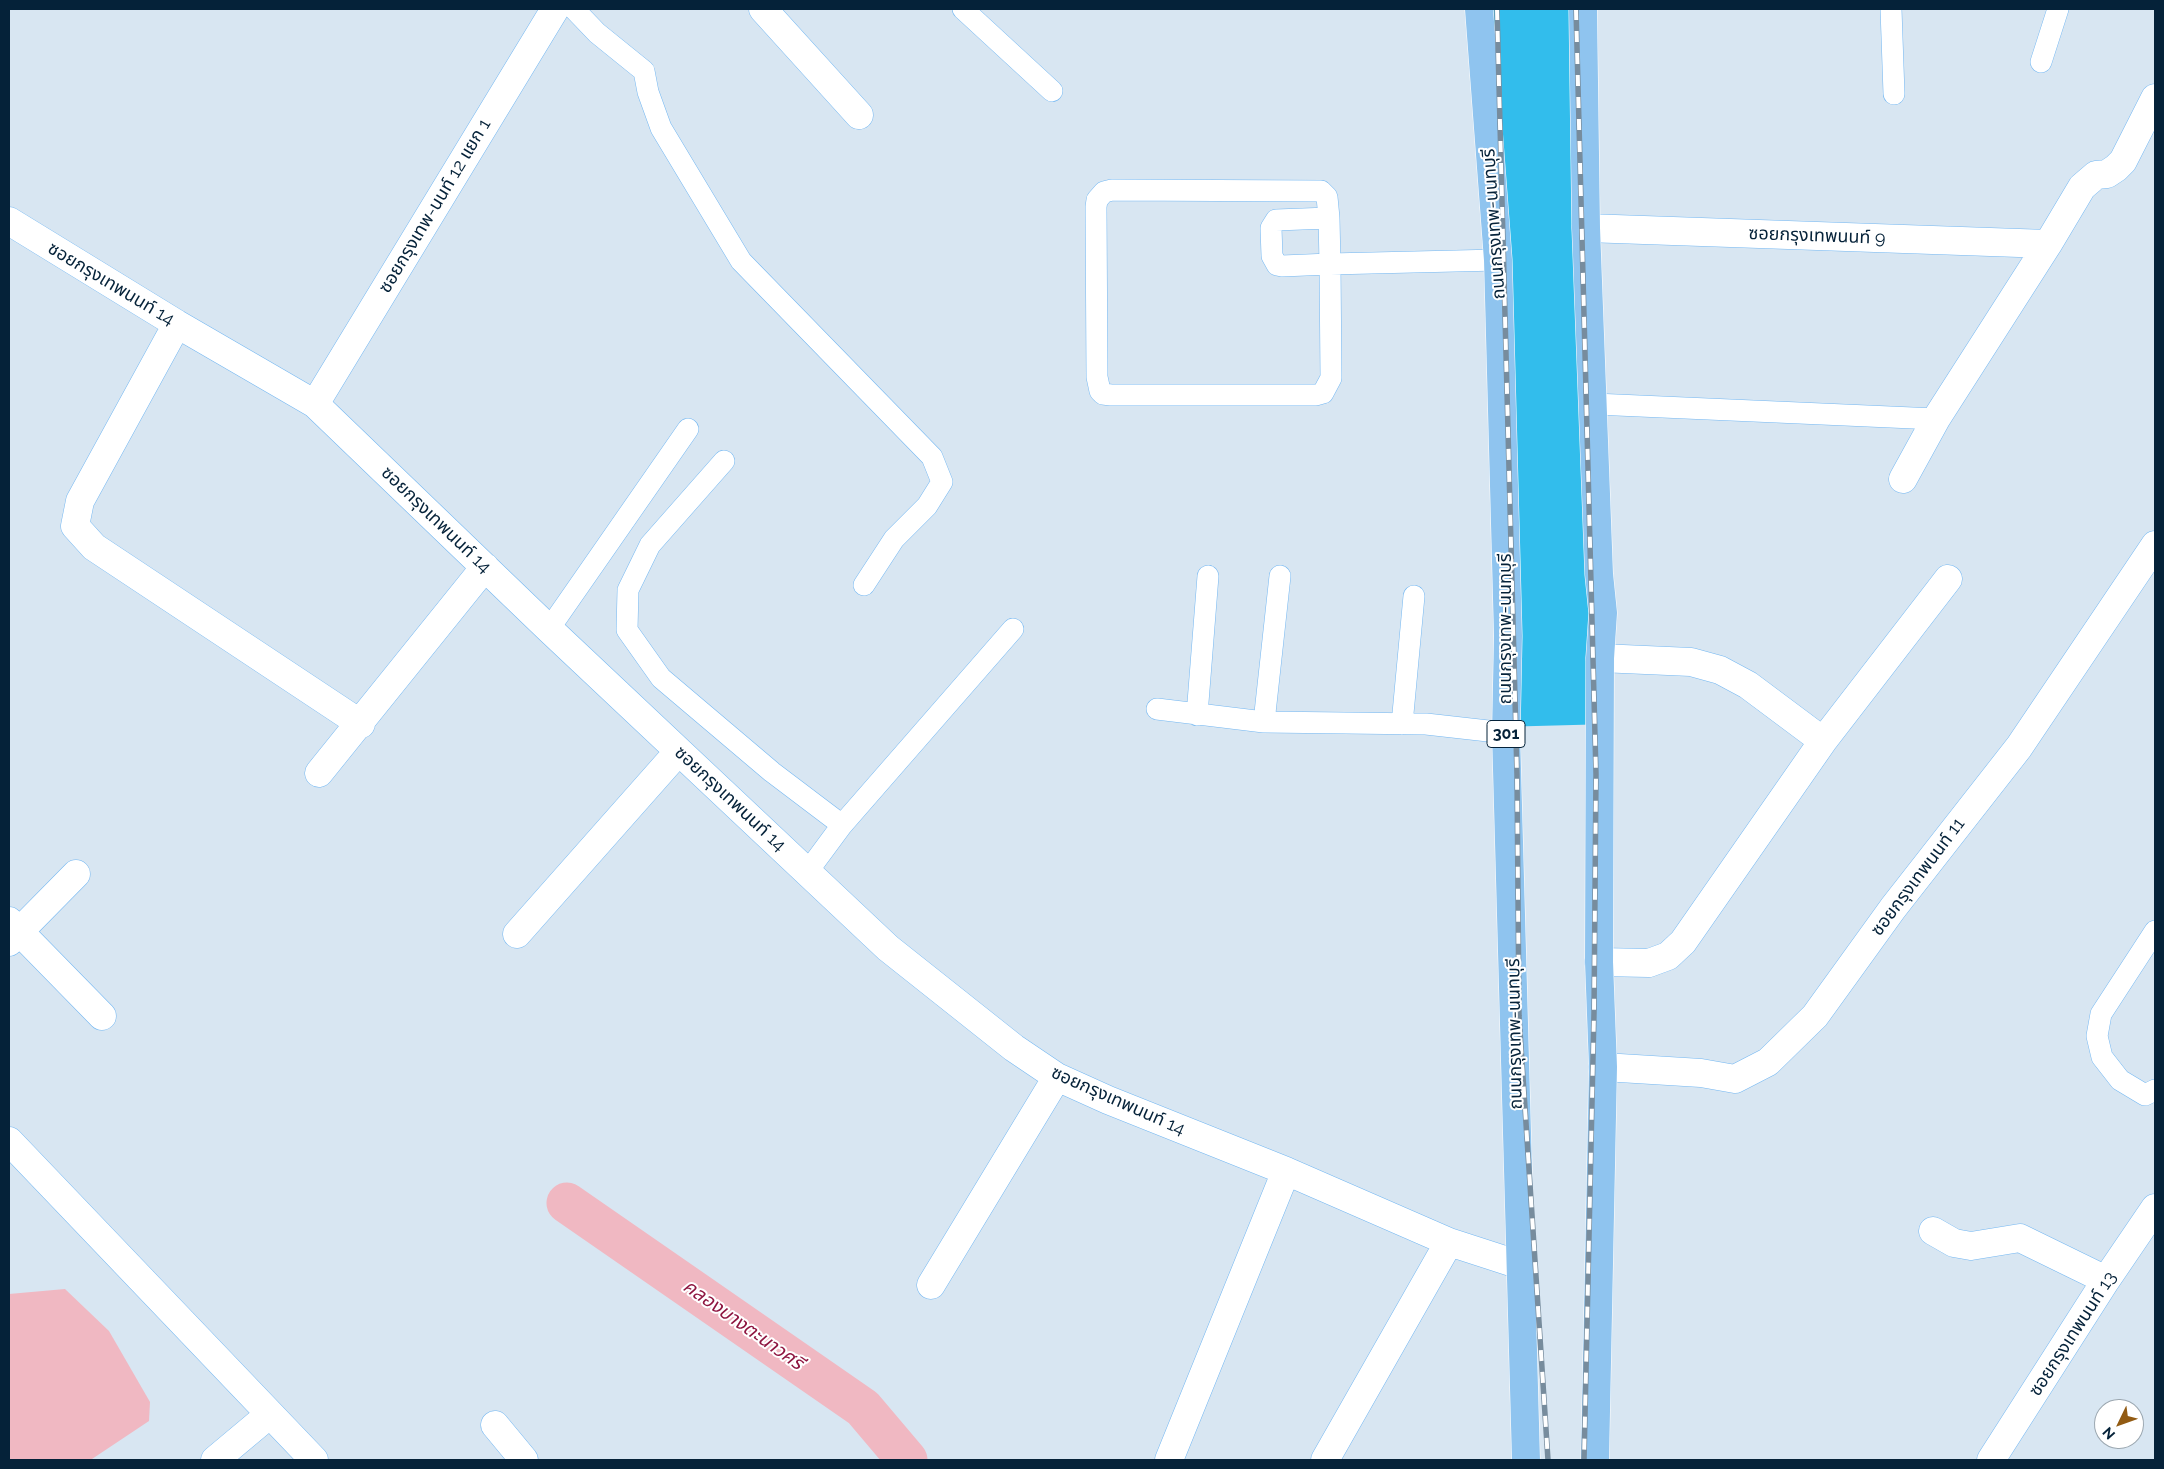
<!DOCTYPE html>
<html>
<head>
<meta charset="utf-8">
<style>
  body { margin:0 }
  #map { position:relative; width:2164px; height:1469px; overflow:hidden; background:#d8e6f2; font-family:Raleway,sans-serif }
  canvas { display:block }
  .frame { position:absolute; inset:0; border:10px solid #052239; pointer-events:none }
  .north { position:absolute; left:2094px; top:1399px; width:50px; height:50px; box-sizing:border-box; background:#fff; border:1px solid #9ba7b0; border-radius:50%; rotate:228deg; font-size:14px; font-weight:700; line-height:20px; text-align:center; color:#052239 }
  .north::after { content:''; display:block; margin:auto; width:18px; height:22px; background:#925b13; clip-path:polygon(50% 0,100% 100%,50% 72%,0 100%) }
</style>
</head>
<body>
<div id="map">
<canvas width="2164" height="1469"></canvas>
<div class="frame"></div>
<div class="north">N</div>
</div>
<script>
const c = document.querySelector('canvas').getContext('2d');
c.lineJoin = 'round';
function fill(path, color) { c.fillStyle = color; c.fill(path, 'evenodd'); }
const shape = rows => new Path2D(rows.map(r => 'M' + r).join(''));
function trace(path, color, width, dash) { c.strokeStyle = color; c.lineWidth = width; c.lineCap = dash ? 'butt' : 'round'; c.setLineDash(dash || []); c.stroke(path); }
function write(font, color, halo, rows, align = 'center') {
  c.font = font + ' Raleway,"Noto Sans Thai",sans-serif'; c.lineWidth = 4; c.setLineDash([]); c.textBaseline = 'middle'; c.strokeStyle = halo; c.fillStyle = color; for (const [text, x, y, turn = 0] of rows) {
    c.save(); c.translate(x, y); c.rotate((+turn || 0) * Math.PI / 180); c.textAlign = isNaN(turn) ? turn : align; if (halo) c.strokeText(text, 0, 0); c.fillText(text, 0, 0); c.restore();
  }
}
fill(shape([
  [65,1289,109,1331,150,1402,149,1421,92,1459,9,1460,9,1294]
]), '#f0b8c2');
trace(shape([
  [567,1203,863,1408,907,1460]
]), '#f0b8c2', 41);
fill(shape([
  [1479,9,1593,9,1611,724,1498,727]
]), '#32bdec');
const service = shape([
  [574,9,597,33,644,71,648,92,661,128,741,261,932,457,942,482,927,506,894,539,864,585],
  [963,9,1052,91],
  [1891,9,1894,94],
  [2041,62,2058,9],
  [1329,218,1327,197,1321,191,1112,190,1104,192,1097,200,1096,207,1097,377,1100,391,1103,394,1111,395,1316,395,1323,393,1331,378,1330,264,1329,218,1276,220,1271,228,1272,256,1277,265,1282,266,1330,264,1498,260],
  [1594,404,1936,419],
  [724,461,650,545,628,590,627,630,661,678,772,772,842,825,808,871],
  [549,629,688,429],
  [1157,709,1264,722,1426,724,1506,733],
  [1197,715,1208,576],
  [1264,722,1280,576],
  [1402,724,1414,596],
  [842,825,1013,629],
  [2155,931,2101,1014,2097,1036,2102,1057,2120,1080,2145,1095,2155,1090]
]);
const minor = shape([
  [763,9,859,115],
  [9,221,177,324,315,404,549,629,888,948,1014,1048,1057,1077,1108,1100,1286,1171,1449,1242,1520,1265],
  [1586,228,2048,244],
  [177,324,80,501,75,526,94,547,361,724],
  [315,404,555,9],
  [1903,479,1936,419,2048,244,2082,187,2096,175,2107,174,2116,168,2123,161,2155,98],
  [1600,658,1691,662,1720,670,1748,685,1823,741],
  [319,773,485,567],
  [9,921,102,1016],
  [517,934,678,752],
  [9,942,76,874],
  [1599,962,1649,963,1668,956,1683,942,1823,741,1948,579],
  [1603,1067,1701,1073,1735,1079,1768,1062,1815,1016,1893,908,2019,747,2155,545],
  [9,1141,314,1460],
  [1933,1231,1954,1243,1971,1246,2020,1238,2106,1280],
  [931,1285,1057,1077],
  [495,1425,524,1460],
  [215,1460,270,1414],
  [1169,1460,1286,1171],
  [1325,1460,1449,1242],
  [1991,1460,2106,1280,2155,1208]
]);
const primary = shape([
  [1479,9,1498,260,1508,636,1506,733,1526,1460],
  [1583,9,1586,228,1599,574,1603,613,1600,658,1599,962,1603,1067,1595,1460]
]);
trace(service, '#73b7f2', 22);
trace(minor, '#73b7f2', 29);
trace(primary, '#fff', 29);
trace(service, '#fff', 21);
trace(minor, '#fff', 28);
trace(primary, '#8fc4ef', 28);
const rail = shape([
  [1497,9,1517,775,1519,1016,1548,1460],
  [1576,9,1596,774,1594,1013,1584,1460]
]);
trace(rail, '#778c9d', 5.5);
trace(rail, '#fff', 4, [11]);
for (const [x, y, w] of [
  [1506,734,38]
]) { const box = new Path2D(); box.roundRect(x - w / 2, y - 13.5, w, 27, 4); c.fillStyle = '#fff'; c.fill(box); trace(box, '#052239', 1); }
write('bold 16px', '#052239', null, [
  ["301",1506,734]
]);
write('18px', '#052239', '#fff', [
  ["ซอยกรุงเทพ-นนท์ 12 แยก 1",435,206,-59],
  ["ถนนกรุงเทพ-นนทบุรี",1494,224,-94],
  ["ซอยกรุงเทพนนท์ 9",1817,236,2],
  ["ซอยกรุงเทพนนท์ 14",111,284,31],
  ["ซอยกรุงเทพนนท์ 14",436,520,44],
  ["ถนนกรุงเทพ-นนทบุรี",1506,629,-90],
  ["ซอยกรุงเทพนนท์ 14",730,799,43],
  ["ซอยกรุงเทพนนท์ 11",1918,877,-53],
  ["ถนนกรุงเทพ-นนทบุรี",1515,1034,-91],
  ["ซอยกรุงเทพนนท์ 14",1118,1101,24],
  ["ซอยกรุงเทพนนท์ 13",2073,1334,-57]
]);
write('italic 19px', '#8e1641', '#fff', [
  ["คลองบางตะนาวศรี",743,1325,35]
]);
</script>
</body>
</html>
